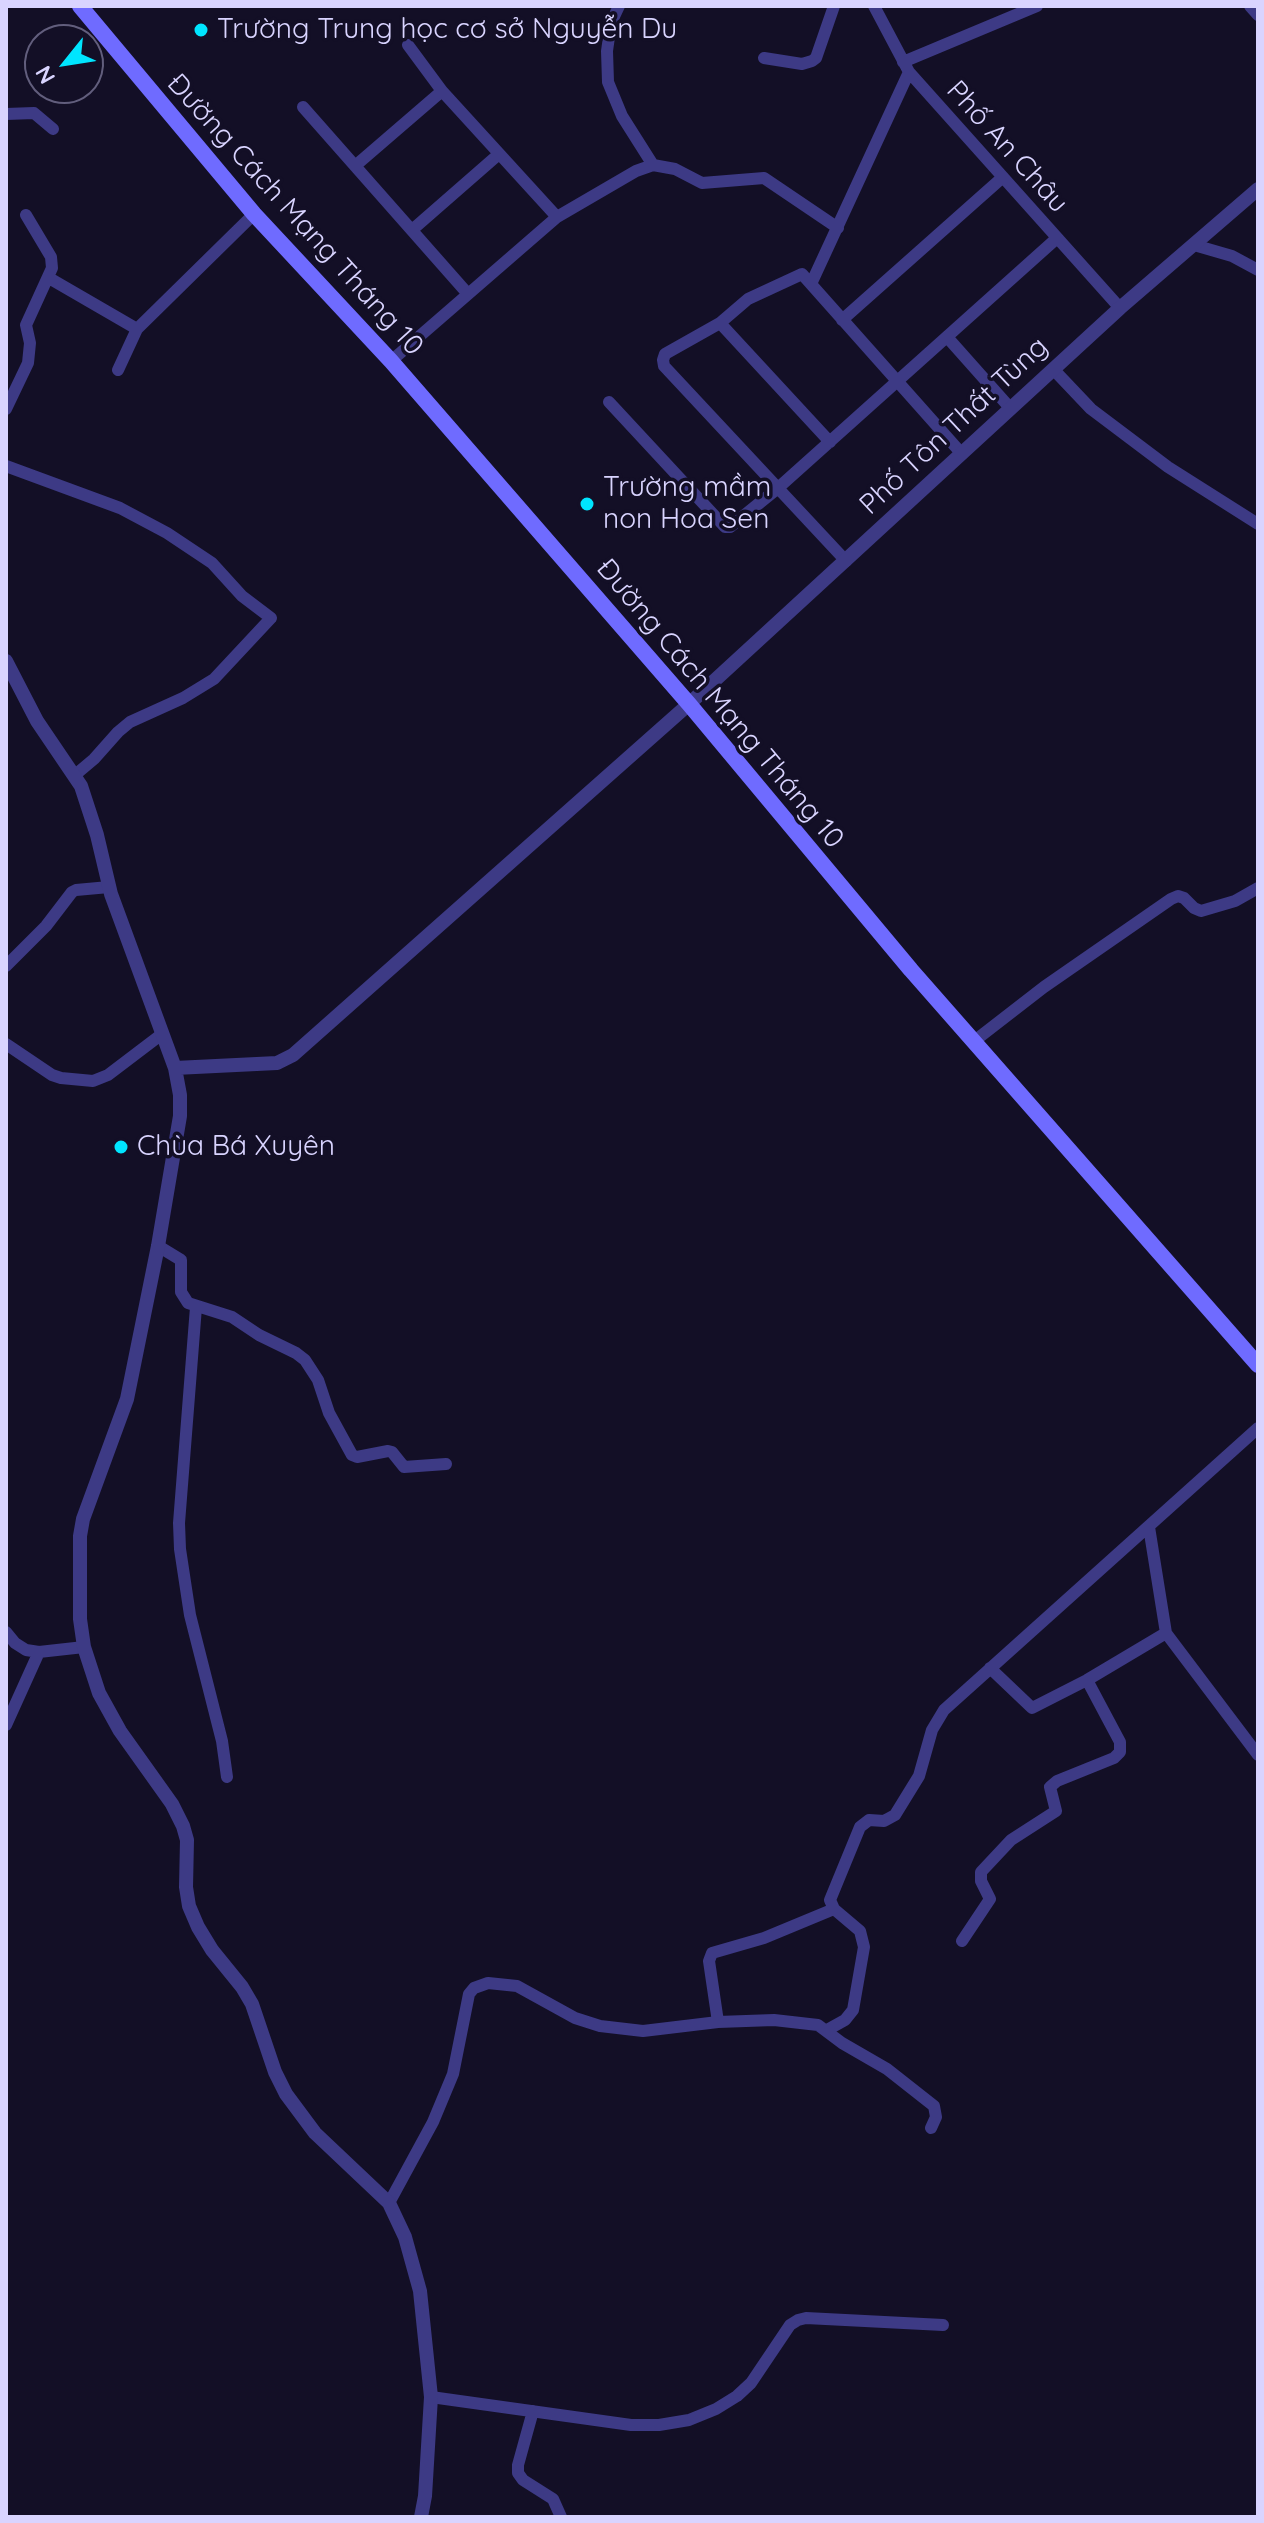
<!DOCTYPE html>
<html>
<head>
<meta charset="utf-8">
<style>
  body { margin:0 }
  #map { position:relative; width:1264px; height:2523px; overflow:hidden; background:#130f26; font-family:Quicksand,sans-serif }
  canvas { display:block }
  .frame { position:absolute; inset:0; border:8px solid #d9d4ff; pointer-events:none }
  .north { position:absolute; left:24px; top:24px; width:80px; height:80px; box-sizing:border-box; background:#130f26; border:2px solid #625e7d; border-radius:50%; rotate:240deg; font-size:22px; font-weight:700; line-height:32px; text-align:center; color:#d9d4ff }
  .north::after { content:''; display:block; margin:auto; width:28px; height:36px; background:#00e5ff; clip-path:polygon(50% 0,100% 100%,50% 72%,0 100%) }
</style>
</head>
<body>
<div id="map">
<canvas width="1264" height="2523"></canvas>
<div class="frame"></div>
<div class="north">N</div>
</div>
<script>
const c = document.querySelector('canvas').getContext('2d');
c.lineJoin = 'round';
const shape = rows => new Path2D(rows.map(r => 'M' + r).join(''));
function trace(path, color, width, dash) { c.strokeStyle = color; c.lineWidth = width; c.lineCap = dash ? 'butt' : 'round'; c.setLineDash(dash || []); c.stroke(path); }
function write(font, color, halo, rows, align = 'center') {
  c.font = font + ' Quicksand,sans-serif'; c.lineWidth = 7; c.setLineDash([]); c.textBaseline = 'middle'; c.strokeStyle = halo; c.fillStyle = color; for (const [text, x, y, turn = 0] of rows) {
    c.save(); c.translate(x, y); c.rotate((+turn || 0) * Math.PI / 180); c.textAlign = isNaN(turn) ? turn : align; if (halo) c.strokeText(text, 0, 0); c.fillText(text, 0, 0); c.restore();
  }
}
trace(shape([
  [619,6,611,23,607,51,608,82,622,116,653,165],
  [874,6,909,72,1120,308],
  [1250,6,1258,15],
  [408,45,442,91,557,217],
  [764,58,802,64,812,61,816,58,834,6],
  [903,62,1037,6],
  [303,107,468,294],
  [6,114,34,113,53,129],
  [355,166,442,91],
  [412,230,499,154],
  [1194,245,1232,256,1258,270],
  [49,278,137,329,254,214],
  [811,284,909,72],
  [842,320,1003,177],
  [720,323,830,442],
  [947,337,1011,409],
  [391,361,557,217,636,171,653,165,675,169,702,183,764,178,838,228],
  [118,370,137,329],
  [1054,370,1091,409,1168,467,1258,524],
  [609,402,725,527,730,527,778,488,1056,239],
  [6,409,28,363,30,343,26,325,52,268,51,257,26,215],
  [6,466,120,508,167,533,212,563,242,596,271,618,214,679,183,698,130,722,118,732,94,759,75,775],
  [846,561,664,366,663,360,665,354,720,323,748,299,802,274,962,454],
  [6,966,46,926,72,892,76,890,109,887],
  [973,1042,1044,987,1171,899,1178,896,1184,898,1194,908,1201,911,1235,901,1258,888],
  [6,1044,52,1075,61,1078,93,1081,108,1075,162,1034],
  [158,1246,181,1260,181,1292,188,1303,232,1317,259,1335,296,1353,305,1360,318,1380,329,1413,352,1455,357,1457,388,1451,392,1452,404,1467,446,1464],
  [196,1307,179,1523,180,1549,190,1615,222,1741,227,1777],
  [1149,1527,1166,1633,1258,1755],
  [6,1632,15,1643,26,1650,39,1652,84,1647],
  [990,1668,1032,1708,1087,1680,1166,1633],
  [6,1725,39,1652],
  [962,1941,990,1899,981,1881,981,1872,1011,1840,1056,1811,1050,1787,1057,1781,1114,1758,1120,1752,1120,1742,1087,1680],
  [718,2022,709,1961,712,1953,764,1938,834,1909],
  [827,2030,845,2020,853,2010,864,1947,860,1931,834,1909,830,1900,860,1827,869,1820,884,1821,895,1815,919,1776,932,1730,944,1710,1258,1428],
  [389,2203,433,2122,453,2074,469,1994,474,1988,488,1983,517,1986,575,2018,600,2026,643,2031,718,2022,774,2020,818,2025,842,2043,887,2069,934,2106,936,2117,931,2128],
  [431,2397,631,2425,659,2425,689,2420,716,2409,737,2396,751,2383,790,2325,798,2320,806,2318,943,2325],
  [533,2411,518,2465,518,2473,523,2480,553,2499,561,2517]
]), '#3d3a85', 12);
trace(shape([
  [6,661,37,721,81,786,97,835,111,894,175,1068,180,1095,180,1116,158,1246,127,1399,83,1519,80,1536,80,1619,84,1647,99,1693,120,1731,172,1804,183,1826,187,1840,186,1887,189,1906,198,1927,212,1950,242,1987,252,2004,275,2072,286,2094,315,2133,389,2203,405,2237,420,2291,431,2397,425,2496,421,2517],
  [175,1068,277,1063,293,1055,689,704,1120,308,1258,189]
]), '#3d3a85', 14);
trace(shape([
  [80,6,254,214,391,361,689,704,911,970,1258,1365]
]), '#6f6bff', 16);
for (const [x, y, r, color] of [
  [201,30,8,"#00e5ff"],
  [587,504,8,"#00e5ff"],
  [121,1147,8,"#00e5ff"]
]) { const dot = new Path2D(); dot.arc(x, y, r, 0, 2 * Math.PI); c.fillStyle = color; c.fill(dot); trace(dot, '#130f26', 3); }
write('28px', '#d9d4ff', '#130f26', [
  ["Trường Trung học cơ sở Nguyễn Du",217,30],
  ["Trường mầm",603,488],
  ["non Hoa Sen",603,520],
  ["Chùa Bá Xuyên",137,1147]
], 'left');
write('28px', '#d9d4ff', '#130f26', [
  ["Phố An Châu",1007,147,48],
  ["Đường Cách Mạng Tháng 10",295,215,48],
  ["Phố Tôn Thất Tùng",954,426,-43],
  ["Đường Cách Mạng Tháng 10",720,704,50]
]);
</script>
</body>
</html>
